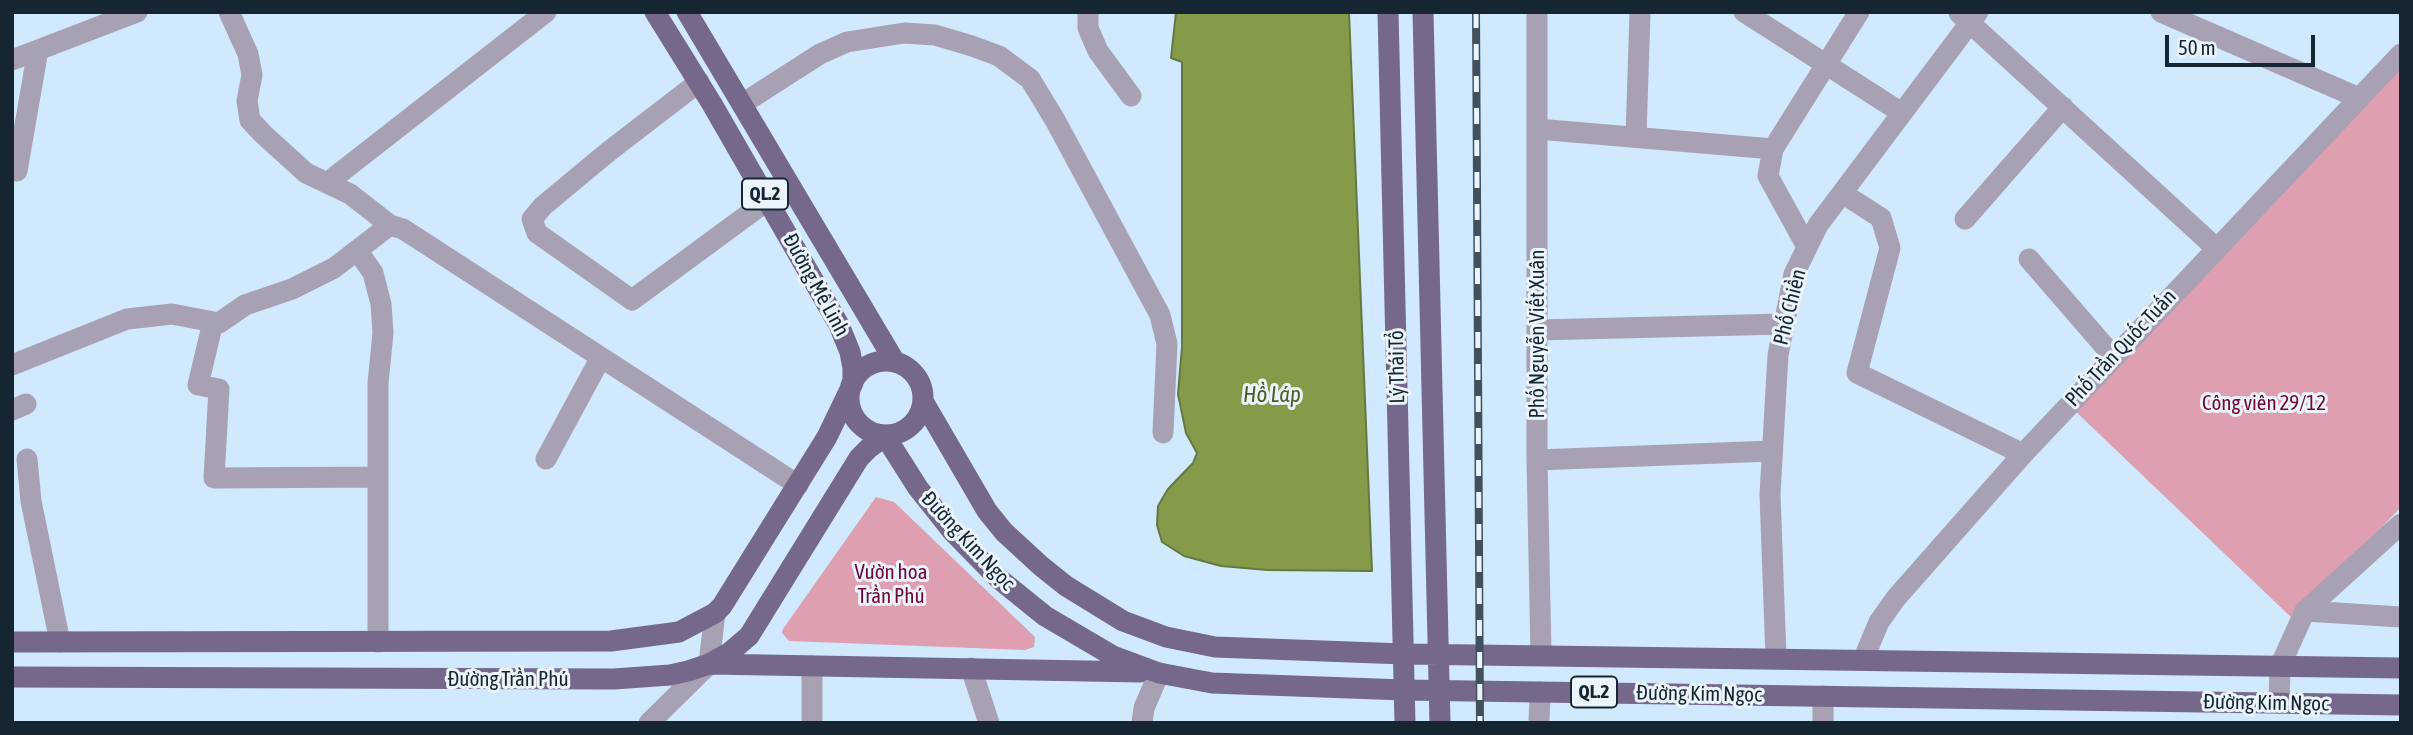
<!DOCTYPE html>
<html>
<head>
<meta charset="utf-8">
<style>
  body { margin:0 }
  #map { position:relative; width:2413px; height:735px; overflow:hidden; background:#d0e9fd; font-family:"Asap Condensed",sans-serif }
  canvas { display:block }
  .frame { position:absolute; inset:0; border:14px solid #152632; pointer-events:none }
  .scale { position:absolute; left:2165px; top:35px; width:150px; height:32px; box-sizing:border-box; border:4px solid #152632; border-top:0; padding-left:9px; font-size:21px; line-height:24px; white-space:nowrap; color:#152632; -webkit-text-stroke:5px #ebf4fa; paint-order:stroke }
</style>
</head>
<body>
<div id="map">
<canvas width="2413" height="735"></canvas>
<div class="frame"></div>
<div class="scale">50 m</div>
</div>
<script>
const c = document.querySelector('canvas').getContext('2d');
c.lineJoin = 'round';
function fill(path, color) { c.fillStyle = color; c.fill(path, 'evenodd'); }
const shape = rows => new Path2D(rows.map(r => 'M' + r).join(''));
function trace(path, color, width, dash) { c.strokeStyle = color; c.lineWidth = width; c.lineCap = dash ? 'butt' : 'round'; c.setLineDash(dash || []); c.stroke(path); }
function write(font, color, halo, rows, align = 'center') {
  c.font = font + ' "Asap Condensed",sans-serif'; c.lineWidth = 6; c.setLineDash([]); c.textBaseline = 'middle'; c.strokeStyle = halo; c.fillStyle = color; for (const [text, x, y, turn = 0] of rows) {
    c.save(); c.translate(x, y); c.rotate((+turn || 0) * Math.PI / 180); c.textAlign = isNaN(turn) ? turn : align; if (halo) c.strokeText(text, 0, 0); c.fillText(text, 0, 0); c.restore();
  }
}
fill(shape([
  [2401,63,2401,507,2294,620,2072,408],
  [876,497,894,502,1035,637,1034,647,1025,650,789,641,782,633,783,629]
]), '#de9fb0');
const water = shape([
  [1176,12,1349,12,1372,571,1267,570,1221,566,1184,556,1162,542,1157,525,1158,506,1168,489,1193,463,1197,453,1186,433,1178,394,1182,347,1182,62,1171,58,1176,12]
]);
fill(water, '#869b4a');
trace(water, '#647843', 2);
trace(shape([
  [229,12,248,54,252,75,247,101,250,120,263,134,306,173,350,194,390,225,403,229,798,485],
  [1088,12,1088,28,1098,51,1131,96],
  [1537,12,1537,460,1541,655],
  [1744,12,1902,113],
  [2161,12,2359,98],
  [1959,13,2216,248],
  [12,60,137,12],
  [699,82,608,152,543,206,532,219,537,233,632,300,768,200],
  [742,104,820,54,847,42,904,33,935,35,972,46,999,56,1030,79,1055,120,1160,315,1167,344,1163,433],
  [1537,129,1773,149],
  [1636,137,1640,12],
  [17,171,38,50],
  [327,183,546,12],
  [1842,193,1881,218,1890,248,1857,373,2023,454],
  [1965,219,2063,107],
  [1807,247,1768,176,1773,149,1859,12],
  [357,250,373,273,381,304,383,333,378,383,378,642],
  [2029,259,2113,356],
  [213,322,198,385,219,389,214,478,378,477],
  [1537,330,1784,324],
  [12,365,127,319,172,314,219,323,245,305,292,289,334,268,390,225],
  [12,410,26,404],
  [27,459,31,501,60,642],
  [546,459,600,359],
  [1537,460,1772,451],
  [2305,611,2401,617],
  [1776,658,1770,494,1778,355,1794,274,1818,225,1978,12],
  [1863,660,1879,622,1896,598,2023,454,2401,54],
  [812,666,812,723],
  [971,668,989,723],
  [2279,703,2280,666,2305,611,2401,524],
  [649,723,709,664,715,613],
  [1142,723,1144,708,1159,673],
  [1539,723,1540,692],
  [1823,723,1823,696]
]), '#a8a1b4', 21);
trace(shape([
  [687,12,895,362],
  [1388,12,1405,723],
  [1423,12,1440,723],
  '849 398a37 37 0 1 1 74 0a37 37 0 1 1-74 0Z',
  [923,401,987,511,1004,532,1041,566,1066,586,1123,621,1166,637,1215,647,1404,654,2401,668],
  [12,642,611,641,679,632,715,613,722,606,827,437,853,383,853,368,850,352,839,325,712,104,655,12],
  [711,664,1140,672],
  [12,677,614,679,670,675,688,671,709,664,729,653,749,636,859,458,869,448,885,436,918,488,953,532,998,578,1045,616,1113,656,1159,673,1212,683,1404,690,2401,705]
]), '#75688a', 21);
const rail = shape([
  [1476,12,1480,723]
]);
trace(rail, '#3f515f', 8);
trace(rail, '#ebf4fa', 5, [16]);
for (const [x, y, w] of [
  [765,194,46],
  [1594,692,46]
]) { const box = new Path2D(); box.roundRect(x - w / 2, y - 15.5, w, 31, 5); c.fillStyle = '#ebf4fa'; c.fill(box); trace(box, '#152632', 2); }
write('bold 19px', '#152632', null, [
  ["QL.2",765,194],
  ["QL.2",1594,692]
]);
write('21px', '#152632', '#ebf4fa', [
  ["Đường Mê Linh",816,285,61],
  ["Phố Chiền",1790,307,-76],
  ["Phố Nguyễn Viết Xuân",1537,334,-90],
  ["Phố Trần Quốc Tuấn",2121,348,-47],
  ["Lý Thái Tổ",1397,367,-91],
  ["Đường Kim Ngọc",968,541,47],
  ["Đường Trần Phú",508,679],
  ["Đường Kim Ngọc",1699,694,1],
  ["Đường Kim Ngọc",2266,703,1]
]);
write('21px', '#720638', '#ebf4fa', [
  ["Công viên 29/12",2264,403],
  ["Vườn hoa",891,572],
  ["Trần Phú",891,596]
]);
write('italic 23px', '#4f5e24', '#ebf4fa', [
  ["Hồ Láp",1272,395]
]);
</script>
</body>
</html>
